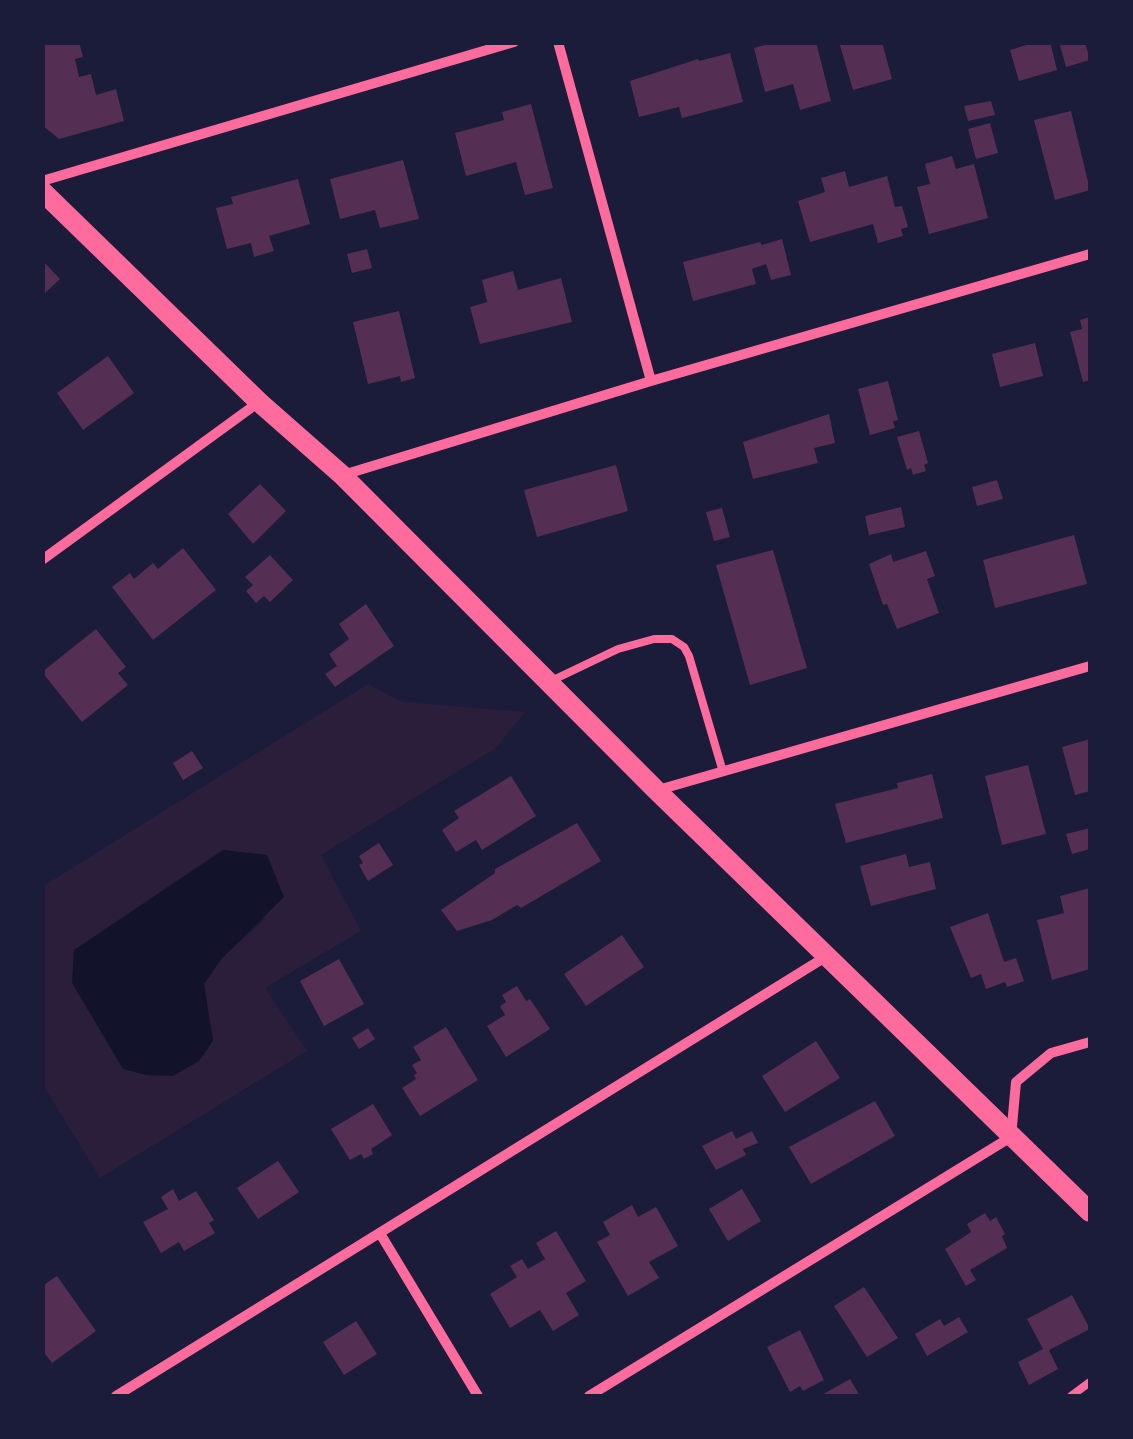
<!DOCTYPE html>
<html>
<head>
<meta charset="utf-8">
<style>
  body { margin:0 }
  #map { position:relative; width:1133px; height:1439px; overflow:hidden; background:#1b1b3a; font-family:Rubik,sans-serif }
  canvas { display:block }
  .frame { position:absolute; inset:0; border:45px solid #1b1b3a; pointer-events:none }
</style>
</head>
<body>
<div id="map">
<canvas width="1133" height="1439"></canvas>
<div class="frame"></div>
</div>
<script>
const c = document.querySelector('canvas').getContext('2d');
c.lineJoin = 'round';
function fill(path, color) { c.fillStyle = color; c.fill(path, 'evenodd'); }
const shape = rows => new Path2D(rows.map(r => 'M' + r).join(''));
function trace(path, color, width, dash) { c.strokeStyle = color; c.lineWidth = width; c.lineCap = dash ? 'butt' : 'round'; c.setLineDash(dash || []); c.stroke(path); }
fill(shape([
  [368,684,403,702,525,712,496,748,321,855,361,931,265,988,307,1051,100,1178,43,1085,43,886],
  [266,918,222,958,204,984,213,1042,74,951,93,940]
]), '#2a1e3b');
fill(shape([
  [223,850,267,855,284,897,222,958,204,984,213,1041,199,1061,173,1076,146,1075,123,1069,72,983,74,950]
]), '#12122b');
fill(shape([
  [42,42,79,42,83,57,75,59,79,77,91,74,96,95,116,89,124,121,59,139,42,125],
  [776,42,816,42,831,101,800,110,793,84,765,92,754,48],
  [839,42,882,42,892,79,853,90],
  [1036,42,1050,42,1057,70,1019,81,1010,50],
  [1059,42,1085,42,1090,60,1066,67],
  [730,53,743,102,682,118,679,107,639,117,630,81,698,59,699,61],
  [991,101,995,115,968,121,964,106],
  [531,104,553,188,525,195,516,162,466,176,455,133,504,120,502,112],
  [1071,111,1090,190,1055,200,1034,120],
  [990,123,998,153,976,159,968,129],
  [952,156,956,169,974,164,988,218,929,234,917,187,930,184,925,164],
  [403,160,419,219,380,228,375,210,340,219,330,179],
  [845,171,849,187,887,176,895,207,902,206,908,227,901,229,903,236,878,243,873,224,810,242,798,201,825,192,821,178],
  [298,179,310,224,269,236,274,251,254,257,251,243,227,249,216,208,233,204,231,197],
  [782,239,791,275,771,280,766,264,752,269,756,284,693,301,683,262,760,242,762,245],
  [367,249,372,268,352,273,347,254],
  [42,260,60,279,42,296],
  [513,271,518,290,561,278,572,322,480,344,470,307,487,302,482,280],
  [399,311,415,378,401,382,400,376,368,384,353,322],
  [1090,317,1090,380,1083,382,1070,332,1082,329,1080,320],
  [1035,343,1043,376,1000,387,992,354],
  [108,356,134,393,83,430,57,393],
  [888,381,898,420,893,421,895,428,870,435,858,389],
  [829,414,835,443,814,448,818,463,753,479,743,442],
  [919,431,928,463,924,465,926,471,913,475,911,468,907,470,897,437],
  [616,465,628,511,537,537,524,490],
  [997,480,1003,499,977,506,972,487],
  [260,484,286,511,253,544,228,514],
  [901,507,905,527,869,535,865,516],
  [722,508,730,537,714,541,706,512],
  [1074,535,1087,584,995,608,983,560],
  [183,548,216,590,153,640,112,587,130,573,134,579,153,563,158,569],
  [773,550,807,668,750,685,716,565],
  [926,551,935,576,927,579,939,613,897,629,887,604,883,605,869,564,891,554,893,562],
  [270,555,293,580,270,602,264,596,256,603,246,591,253,585,245,577],
  [366,604,394,646,335,687,325,674,337,666,329,654,349,639,339,624],
  [96,629,126,667,118,673,128,685,82,722,42,672],
  [1090,739,1090,791,1075,795,1062,747],
  [192,751,203,768,183,780,173,763],
  [1028,765,1046,834,1002,845,985,776],
  [932,774,943,818,846,843,835,804,898,788,897,783],
  [511,776,536,816,482,850,476,840,456,852,442,830,459,818,454,811],
  [577,823,601,861,521,908,517,905,492,920,457,931,441,910,495,873,495,869],
  [1090,828,1090,849,1072,854,1066,834],
  [379,843,393,865,368,881,359,865,363,863,359,856],
  [906,854,909,867,930,862,936,889,871,906,860,866],
  [1090,888,1090,969,1052,980,1037,920,1064,913,1060,896],
  [988,913,1004,962,1016,958,1024,981,1007,987,1005,982,986,989,981,974,971,978,950,927],
  [622,935,644,967,586,1006,564,974],
  [339,959,364,1004,324,1026,300,981],
  [517,986,526,1001,530,999,550,1029,506,1057,487,1026,505,1015,500,1006,506,1002,502,995],
  [446,1027,478,1080,420,1116,402,1088,416,1079,414,1075,417,1073,412,1065,421,1060,413,1047],
  [368,1028,375,1039,359,1049,352,1038],
  [816,1041,840,1078,785,1112,762,1076],
  [875,1101,895,1136,811,1184,789,1147],
  [373,1104,392,1135,371,1149,373,1154,364,1159,361,1154,350,1160,331,1129],
  [732,1131,736,1139,752,1131,758,1143,743,1149,746,1155,716,1170,702,1146],
  [278,1161,299,1192,258,1219,237,1188],
  [173,1189,179,1201,196,1191,214,1220,209,1223,215,1233,184,1251,179,1242,161,1253,143,1222,168,1209,161,1197],
  [742,1189,761,1221,728,1241,709,1209],
  [632,1205,638,1217,656,1207,678,1246,649,1262,659,1278,628,1296,597,1242,610,1235,603,1222],
  [985,1213,990,1221,996,1217,1005,1234,1002,1236,1007,1248,970,1270,976,1280,966,1286,945,1249,971,1232,967,1224],
  [556,1231,586,1281,566,1293,579,1315,553,1331,540,1310,510,1328,490,1294,517,1277,510,1266,522,1259,528,1269,545,1259,536,1243],
  [57,1276,96,1331,52,1363,42,1350,42,1286],
  [864,1287,898,1338,867,1357,834,1306],
  [1072,1295,1090,1329,1049,1350,1058,1369,1029,1385,1018,1362,1043,1349,1027,1319],
  [959,1317,968,1332,927,1356,915,1334,940,1319,944,1326],
  [356,1321,377,1354,344,1375,323,1342],
  [800,1330,824,1380,803,1391,800,1386,790,1392,767,1347],
  [850,1379,860,1396,820,1396]
]), '#542f53');
trace(shape([
  [551,681,618,649,654,639,672,639,684,647,689,656,723,772],
  [1071,1396,1090,1382]
]), '#ff6b9d', 8);
trace(shape([
  [558,42,651,381],
  [42,181,514,42],
  [343,475,651,381,1090,254],
  [42,560,259,402],
  [658,790,1090,666],
  [381,1235,478,1396],
  [116,1396,827,956],
  [589,1396,1011,1137,1016,1082,1051,1053,1090,1042]
]), '#ff6b9d', 10);
trace(shape([
  [42,191,259,402,342,475,657,791,1090,1212]
]), '#ff6b9d', 20);
</script>
</body>
</html>
